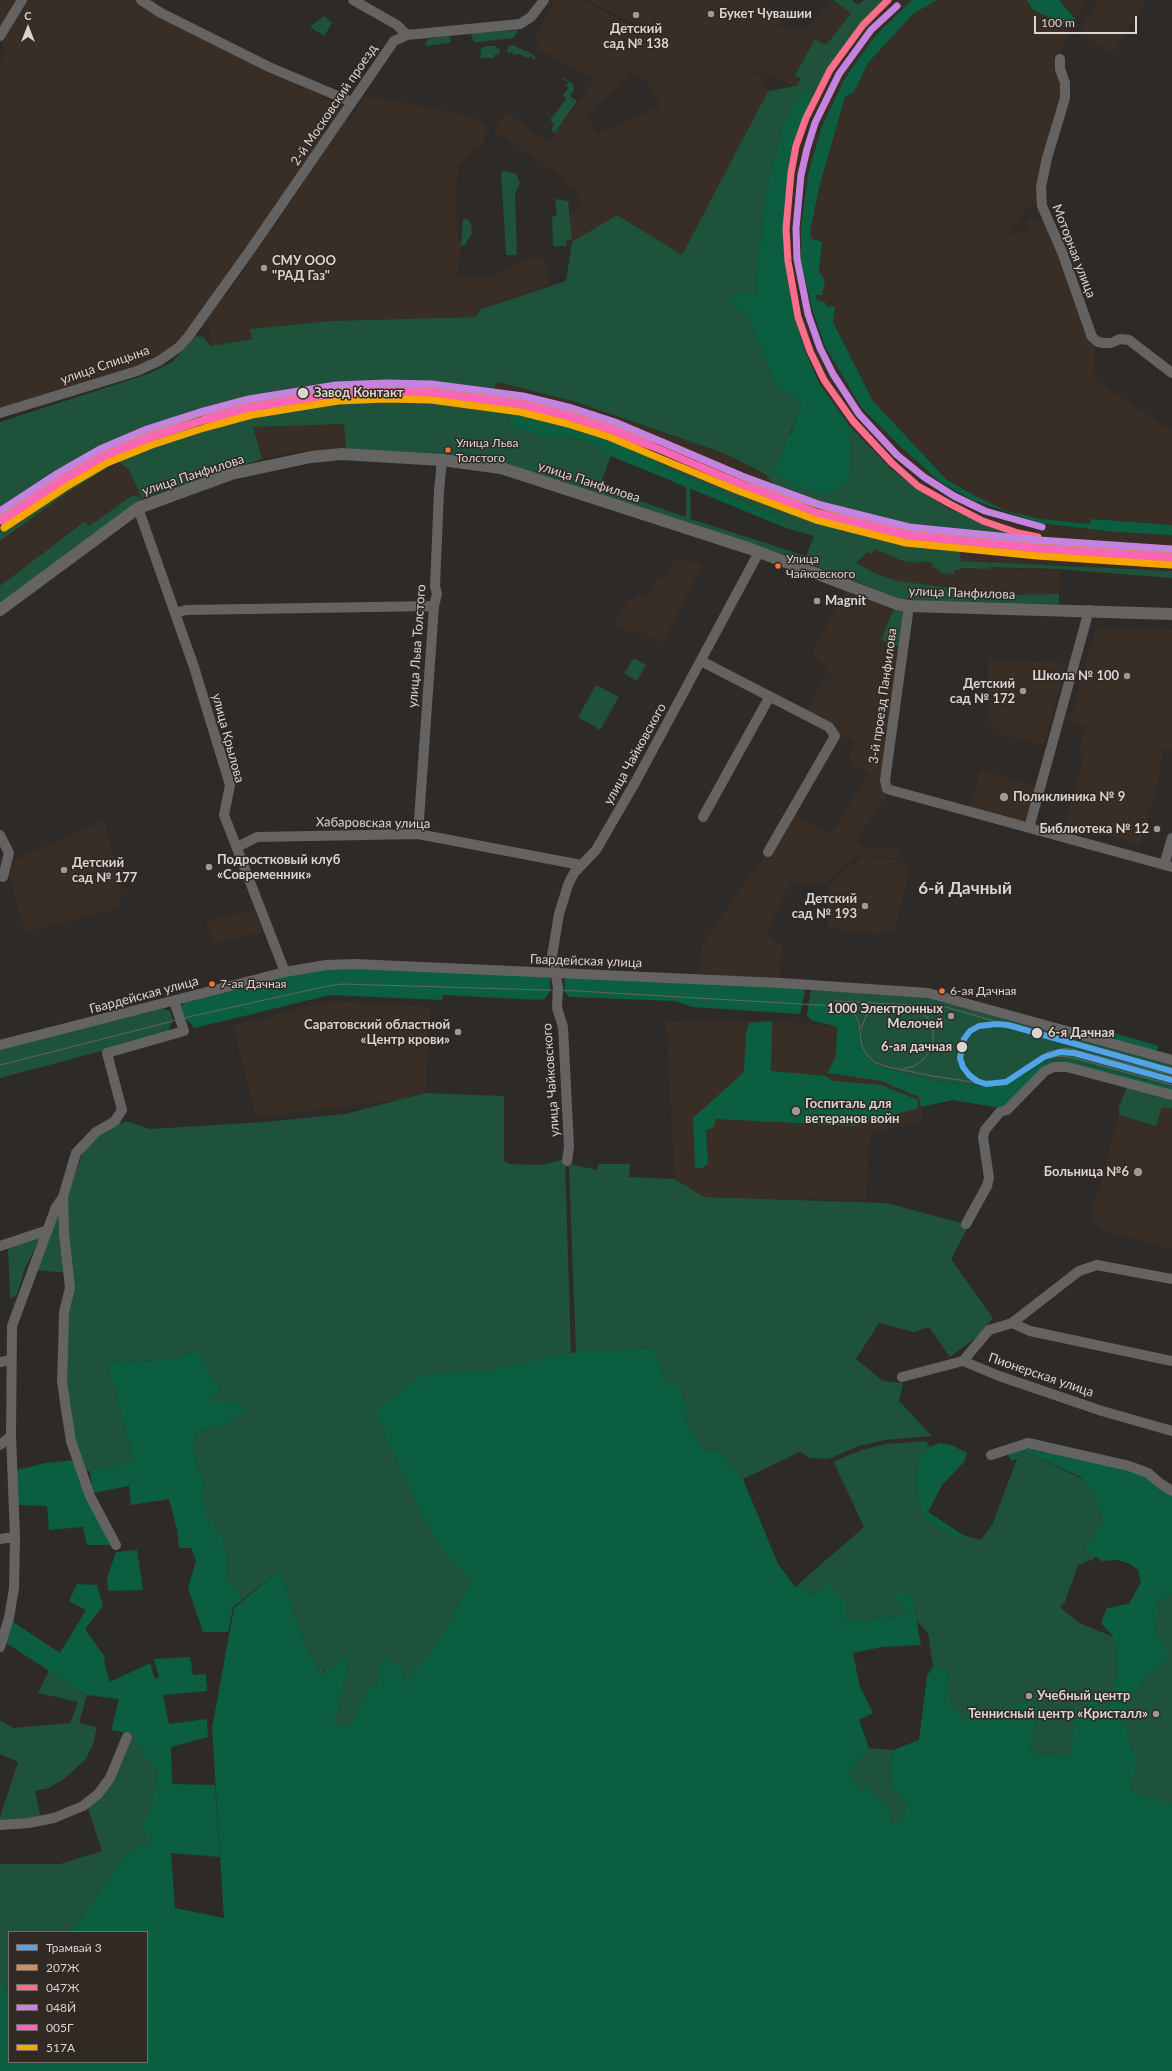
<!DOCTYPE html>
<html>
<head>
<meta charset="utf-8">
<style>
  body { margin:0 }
  #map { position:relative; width:1172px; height:2071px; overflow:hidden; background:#2e2a27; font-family:Lato,sans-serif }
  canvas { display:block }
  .legend { position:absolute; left:8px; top:1931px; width:140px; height:132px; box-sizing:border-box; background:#312924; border:1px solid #756e6a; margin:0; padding:5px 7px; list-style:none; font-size:12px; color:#dad5d2 }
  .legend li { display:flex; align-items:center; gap:8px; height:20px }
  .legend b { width:20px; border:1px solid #756e6a }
  .north { position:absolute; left:8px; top:8px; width:40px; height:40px; -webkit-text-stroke:3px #312924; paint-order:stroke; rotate:0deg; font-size:11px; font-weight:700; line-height:16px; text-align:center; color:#dad5d2 }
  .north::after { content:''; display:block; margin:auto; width:14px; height:18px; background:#dad5d2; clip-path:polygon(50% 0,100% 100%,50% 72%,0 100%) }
  .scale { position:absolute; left:1034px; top:16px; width:103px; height:18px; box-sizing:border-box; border:2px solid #dad5d2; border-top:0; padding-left:5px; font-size:12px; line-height:14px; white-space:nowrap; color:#dad5d2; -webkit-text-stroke:3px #312924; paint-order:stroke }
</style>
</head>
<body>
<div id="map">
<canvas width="1172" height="2071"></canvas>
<ul class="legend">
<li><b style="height:5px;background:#53a3e8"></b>Трамвай 3</li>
<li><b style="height:5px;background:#c7916a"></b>207Ж</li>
<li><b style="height:5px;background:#fb6d88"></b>047Ж</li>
<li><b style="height:5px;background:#c483df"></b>048Й</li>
<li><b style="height:5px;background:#fa66b7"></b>005Г</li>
<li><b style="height:5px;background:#f7a600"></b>517А</li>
</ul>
<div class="north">С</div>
<div class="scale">100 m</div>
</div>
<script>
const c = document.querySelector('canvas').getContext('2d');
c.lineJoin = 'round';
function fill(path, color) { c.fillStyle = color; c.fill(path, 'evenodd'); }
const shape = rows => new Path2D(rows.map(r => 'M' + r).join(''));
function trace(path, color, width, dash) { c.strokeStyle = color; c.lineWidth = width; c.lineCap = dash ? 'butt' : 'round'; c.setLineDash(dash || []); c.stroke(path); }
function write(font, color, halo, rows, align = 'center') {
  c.font = font + ' Lato,sans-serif'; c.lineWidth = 3; c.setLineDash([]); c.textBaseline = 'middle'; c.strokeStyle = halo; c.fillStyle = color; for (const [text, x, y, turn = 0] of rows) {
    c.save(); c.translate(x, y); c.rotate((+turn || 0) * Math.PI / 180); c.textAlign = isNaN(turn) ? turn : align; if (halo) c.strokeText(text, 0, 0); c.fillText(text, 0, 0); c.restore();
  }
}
fill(shape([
  [0,0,17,0,0,26],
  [26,0,130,0,206,41,341,105,340,111,332,126,327,123,323,137,186,334,162,354,135,367,0,409,0,65,6,49,0,44,0,41],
  [555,0,583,0,647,34,665,0,757,0,785,18,778,26,805,30,834,1,851,13,826,45,815,39,796,75,801,79,796,87,766,73,747,72,760,76,768,91,682,255,617,215,572,242,569,218,584,204,574,189,567,186,564,179,544,164,494,131,506,112,549,143,594,80,537,48,540,42,535,39],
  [631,71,644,79,656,96,660,107,596,134,588,113,617,86,623,78,626,79],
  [587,0,664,0,648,30],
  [886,0,912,0,876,35,845,78,822,126,808,174,801,227,801,262,813,312,825,346,861,407,901,447,940,482,972,500,1006,513,1115,532,1172,535,1172,571,961,561,815,520,569,421,510,407,430,398,387,397,328,400,249,414,198,428,197,425,152,440,104,461,64,483,0,526,0,511,16,498,55,472,146,426,240,399,310,385,374,381,375,385,497,382,576,402,726,454,765,474,776,487,863,516,910,525,1035,540,1035,538,983,522,949,509,918,489,890,468,849,425,819,383,806,353,795,318,785,260,784,228,785,202,795,147,813,95,829,68,862,24],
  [937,0,1027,0,1033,10,1071,27,1055,63,1060,79,1061,98,1044,153,1036,189,1038,202,1025,210,1006,234,1027,232,1027,220,1043,218,1064,267,1088,337,1095,348,1093,378,1172,431,1172,525,1092,519,1089,524,1041,519,1007,511,975,496,946,479,873,401,826,306,817,302,822,242,812,239,810,232,819,188,845,97,854,92,868,63,913,14],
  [1059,0,1088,0,1075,19],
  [1098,0,1147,0,1112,53,1078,33],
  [365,95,472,116,486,125,484,144,473,149,458,167,455,196,458,239,462,239,457,278,492,277,530,258,542,257,551,285,479,310,476,317,331,321,250,329,252,338,211,346,207,318,211,311,232,288,345,121,350,121],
  [344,424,346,448,303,451,262,459,253,427],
  [118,461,129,470,143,498,109,512,88,526,84,521,0,586,0,541,64,495],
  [875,549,902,561,921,563,922,560,933,563,941,570,941,573,959,568,988,569,988,567,1060,570,1059,594,1002,595,898,581,877,574,856,563,863,558,866,552],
  [675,558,702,564,662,643,636,629,635,634,613,627,629,598,635,600,639,594,648,598,657,576,664,579],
  [846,590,894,608,881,640,900,647,882,785,886,797,855,840,862,847,900,848,899,858,858,855,825,885,790,882,766,933,782,945,780,978,698,974,702,945,762,858,789,811,826,833,836,826,869,773,852,765,849,752,855,742,837,734,806,712,823,679,832,680,829,672,814,656,814,649],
  [1096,627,1172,630,1172,751,1164,749,1160,764,1162,765,1140,845,1065,823,1083,759,1079,750,1086,726,1069,722],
  [988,660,1066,663,1044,745,1003,735,987,719],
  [980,770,1037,786,1029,819,1024,822,970,808],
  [104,820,122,895,119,908,25,932,10,879,12,861],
  [863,856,896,860,897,863,911,866,895,930,879,934,828,928,829,888,845,870],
  [255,910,262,932,213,944,206,921],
  [332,1001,430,1007,425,1093,399,1100,256,1117,233,1026],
  [773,1020,837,1027,836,1056,827,1073,881,1081,919,1097,923,1120,870,1134,866,1201,704,1197,675,1179,666,1022],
  [1162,1106,1172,1109,1172,1249,1106,1232,1091,1217,1119,1115,1156,1126]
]), '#392e26');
fill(shape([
  [833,0,852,0,858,5,864,0,886,0,862,24,843,49,813,95,804,92,767,190,757,270,757,297,747,316,778,388,804,403,789,434,849,479,849,425,890,468,918,489,949,509,983,522,1035,538,1035,540,910,525,863,516,776,487,765,474,726,454,576,402,497,382,493,390,433,385,375,385,374,381,310,385,240,399,146,426,55,472,0,511,0,422,148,374,172,362,196,336,203,337,211,346,252,339,250,329,331,321,476,317,479,310,566,281,572,242,617,215,682,255,768,91,796,86,801,79,795,75,815,39,826,45,851,13],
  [324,16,332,23,324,36,310,27],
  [518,30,514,38,478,42,475,42,471,36,472,33],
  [449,36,451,41,449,43,427,46,425,44,428,39],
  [512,45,529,52,536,58,535,60,530,56,528,58,519,54,513,55,513,52,507,53,508,47],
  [487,46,495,46,500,50,500,54,494,55,494,58,480,58,481,48],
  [564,78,573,84,574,90,570,96,577,101,555,133,551,130,554,124,550,120,566,99,563,95,569,87,566,85,568,82,563,79],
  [504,171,516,174,520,183,515,194,517,252,516,255,508,255,506,254,501,172],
  [555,199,568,201,572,239,567,240,566,246,553,246,552,217,557,215],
  [463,219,468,220,471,224,472,233,465,245,461,246],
  [387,397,430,398,510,407,509,418,551,437,559,440,563,435,590,443,611,456,599,487,686,517,686,486,690,488,691,519,806,556,814,536,786,528,782,519,659,465,661,457,815,520,860,533,960,552,961,561,1172,571,1172,578,1057,569,989,567,988,569,960,568,959,570,954,570,954,574,941,573,941,570,932,568,933,563,922,561,921,563,902,561,875,549,872,554,866,552,863,557,856,563,877,574,898,581,1002,595,1059,594,1059,604,923,601,898,598,805,562,527,471,346,448,344,424,253,427,262,459,143,498,0,603,0,586,85,521,89,526,133,495,142,498,129,470,118,461,64,495,0,541,0,526,64,483,104,461,152,440,197,425,198,428,282,407,328,400],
  [894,608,904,610,900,647,881,640],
  [634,658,646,665,637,681,624,673],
  [596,685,619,697,600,730,578,717],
  [811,990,923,997,1172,1065,1172,1087,1068,1060,1045,1061,1008,1084,995,1087,945,1083,899,1072,878,1066,868,1058,856,1021,825,1001,809,1001],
  [158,1009,163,1009,170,1011,173,1020,168,1031,162,1035,0,1078,0,1049],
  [1127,1087,1172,1099,1172,1109,1162,1107,1156,1126,1119,1115,1119,1107],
  [425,1093,504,1096,504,1159,505,1162,510,1164,541,1165,565,1159,571,1354,491,1370,443,1552,472,1581,456,1610,419,1942,320,1691,325,1669,321,1674,305,1645,280,1570,242,1600,239,1588,226,1580,226,1556,213,1530,213,1523,204,1512,202,1496,204,1485,193,1451,197,1432,229,1423,247,1410,239,1401,209,1403,218,1389,198,1351,174,1359,109,1363,134,1463,84,1472,76,1452,65,1387,68,1302,66,1232,68,1196,82,1154,96,1138,113,1126,125,1122,130,1122,150,1129,265,1122,345,1114],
  [571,1164,597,1170,598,1164,630,1164,629,1177,675,1179,704,1197,886,1203,969,1225,951,1259,993,1318,978,1336,950,1357,929,1327,914,1332,879,1323,856,1359,883,1381,903,1383,899,1401,932,1436,885,1440,859,1446,828,1459,809,1458,800,1452,743,1479,719,1451,703,1449,683,1416,689,1413,667,1383,653,1348,576,1352,569,1169,569,1165],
  [60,1208,67,1273,35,1270],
  [37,1237,40,1238,25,1268,18,1291,16,1296,10,1298,8,1249],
  [926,1441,930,1447,920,1456,923,1515,963,1535,981,1540,992,1525,1020,1451,1026,1452,1091,1483,1112,1523,1094,1559,1078,1565,1065,1602,1060,1607,1079,1623,1129,1643,1108,1723,1070,1757,1030,1752,1037,1716,948,1944,947,1669,933,1666,928,1633,909,1613,896,1618,880,1616,866,1623,845,1622,832,1581,814,1594,795,1587,864,1527,834,1463,835,1461,861,1450,886,1444],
  [1172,1564,1172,1806,1127,1797,1126,1754,1112,1719,1167,1654,1144,1619,1165,1593],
  [49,1670,87,1695,79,1723,97,1727,93,1744,86,1759,65,1778,49,1788,35,1791,41,1819,0,1822,0,1817,18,1762,0,1754,0,1720,13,1728,70,1723,74,1714,78,1702,38,1693],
  [132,1734,165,1736,161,1850,126,1853,71,1932,9,1932,9,1995,0,1979,0,1864,60,1864,102,1851,88,1808,122,1762],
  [869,1748,893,1750,890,1766,893,1788,907,1806,903,1820,891,1824,868,1785,863,1792,848,1774]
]), '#1e523b');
fill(shape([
  [912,0,937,0,913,14,868,63,854,92,845,97,819,188,810,232,812,239,822,242,819,272,825,281,822,295,816,295,817,301,825,302,826,306,835,307,833,322,873,401,946,479,975,496,1007,511,1041,519,1089,524,1092,519,1172,525,1172,535,1115,532,1040,523,972,500,940,482,901,447,861,407,825,346,813,312,801,262,801,227,808,174,822,126,845,78,876,35],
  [1027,0,1059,0,1075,19,1071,27,1033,10],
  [804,91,813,95,803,118,789,173,785,202,785,260,795,318,806,353,819,383,849,425,849,479,830,495,793,484,774,473,803,403,778,388,747,316,730,301,740,292,757,296,757,270,767,190,786,119],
  [510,407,569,421,661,457,659,465,782,519,786,528,611,456,590,443,564,435,560,440,512,427,509,418],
  [354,968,546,976,550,978,550,991,545,999,538,1000,443,995,442,1000,330,995,195,1028,185,1018,181,1007,184,1003,280,977,323,969],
  [569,976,804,989,805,993,800,1014,692,1007,675,1001,569,997,564,991,565,980],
  [809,1001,825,1001,845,1010,856,1021,868,1058,878,1066,899,1072,945,1083,995,1087,1008,1084,1045,1061,1068,1060,1172,1087,1172,1092,1057,1064,1005,1106,1000,1108,953,1100,921,1107,919,1097,881,1081,827,1073,836,1056,837,1027,811,1020,807,1015],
  [772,1021,771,1071,826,1076,833,1081,881,1085,918,1100,918,1108,854,1126,716,1119,713,1128,706,1130,708,1164,702,1168,695,1168,693,1118,744,1072,746,1033,749,1023],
  [1097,1028,1159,1046,1156,1052,1099,1036],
  [653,1348,667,1383,678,1384,689,1413,683,1416,703,1449,719,1451,743,1479,778,1564,795,1587,814,1594,832,1581,835,1592,846,1600,845,1622,858,1618,866,1623,880,1616,896,1618,908,1613,894,1597,902,1591,912,1597,921,1645,882,1647,853,1653,860,1687,873,1713,859,1720,869,1748,848,1774,863,1792,868,1785,888,1809,891,1824,902,1820,907,1806,893,1788,890,1766,893,1750,919,1740,927,1676,933,1666,947,1668,950,1704,963,1719,1030,1703,1038,1710,1030,1752,1070,1757,1075,1723,1079,1713,1088,1709,1087,1701,1096,1701,1101,1712,1106,1713,1118,1674,1117,1650,1112,1635,1101,1623,1107,1608,1129,1604,1141,1582,1138,1570,1130,1564,1118,1560,1102,1561,1084,1549,1104,1520,1095,1498,1081,1477,1026,1452,1020,1451,1019,1457,1012,1461,1008,1455,1011,1451,1020,1447,1129,1469,1151,1479,1172,1494,1172,1597,1171,1595,1157,1601,1157,1617,1154,1627,1158,1639,1170,1653,1164,1661,1143,1682,1130,1699,1123,1722,1131,1745,1130,1751,1138,1754,1130,1792,1172,1804,1172,2071,0,2071,0,1979,9,1995,9,2062,147,2062,147,1932,71,1932,126,1853,148,1842,158,1847,148,1841,143,1825,151,1809,159,1771,144,1756,132,1734,111,1730,119,1699,87,1695,6,1643,13,1622,60,1653,86,1610,69,1601,77,1584,97,1585,103,1606,85,1629,105,1657,104,1661,110,1682,150,1663,155,1679,159,1677,154,1659,190,1657,193,1675,206,1674,207,1691,163,1695,169,1724,207,1719,208,1737,171,1747,172,1784,215,1785,220,1857,171,1853,175,1908,224,1918,212,1728,234,1608,280,1570,305,1645,321,1674,350,1654,334,1725,351,1726,369,1686,378,1688,380,1663,384,1657,391,1665,401,1665,404,1684,437,1644,472,1581,443,1552,422,1514,375,1412,421,1375,491,1370,576,1352],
  [198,1351,219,1389,210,1402,239,1401,247,1410,229,1423,197,1432,193,1451,204,1485,202,1496,206,1506,204,1512,214,1519,213,1530,220,1534,225,1546,226,1556,226,1580,239,1588,242,1600,233,1607,228,1632,203,1632,188,1588,196,1561,191,1548,179,1548,177,1530,169,1499,131,1505,129,1486,93,1493,90,1471,134,1462,108,1363,174,1359],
  [940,1443,951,1445,967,1453,964,1462,942,1485,928,1512,963,1535,961,1537,955,1537,928,1521,923,1515,917,1494,917,1472,920,1456,930,1447],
  [74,1460,112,1545,87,1545,83,1527,49,1530,47,1506,17,1505,17,1470,45,1463],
  [137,1550,143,1590,108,1591,107,1578,116,1552]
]), '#0c5e40');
trace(shape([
  [141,0,161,13,269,67,352,102],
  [353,0,397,25,407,35],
  [0,36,22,0],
  [1060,59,1060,69,1065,83,1065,98,1047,158,1041,187,1042,206,1062,252,1092,337,1098,342,1104,343,1111,343,1120,339,1129,340,1172,373],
  [0,413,137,371,159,361,179,347,188,337,251,249,394,41,407,35,520,24,531,17,544,0],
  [138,508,194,667,230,785,224,815,285,972],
  [909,606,885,780,887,789,1172,867],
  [176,613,186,610,434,606],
  [701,661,829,727,835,736,768,852],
  [703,817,770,696],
  [1029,828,1089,610],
  [418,834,434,606,437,594,435,586,439,491,442,460],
  [0,835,9,853,3,877],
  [237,847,257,837,418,834,581,865],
  [1164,865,1172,838],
  [0,1045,285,972,326,965,355,964,781,983,928,993,1172,1060],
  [567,1161,569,1147,563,1027,557,1008,558,987,552,956,559,914,568,885,574,873,596,850,636,781,759,552],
  [966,1224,987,1186,989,1178,983,1137,985,1130,1000,1112,1007,1110,1045,1071,1054,1067,1067,1067,1172,1095],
  [0,1246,48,1230],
  [1012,1323,1030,1331,1172,1361],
  [963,1361,989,1330,1012,1323,1079,1271,1097,1265,1172,1279],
  [0,1362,11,1360],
  [902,1377,963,1361,999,1376,1102,1411,1172,1431],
  [0,1445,11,1436],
  [991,1455,1028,1443,1129,1466,1148,1473,1161,1484,1172,1491],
  [0,1539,15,1537],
  [116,1545,90,1496,71,1441,66,1409,62,1381,63,1353,64,1312,70,1288,64,1233,63,1197,76,1153,96,1132,115,1121,122,1110,107,1053,184,1031,174,1001],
  [0,1647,9,1618,14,1588,15,1537,11,1436,12,1326,56,1207,63,1197],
  [0,1825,29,1823,54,1818,83,1806,98,1794,110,1778,127,1737]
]), '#656362', 10);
trace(shape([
  [0,610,138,508,231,474,311,457,342,454,442,460,501,468,751,549,897,604,909,606,1172,614]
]), '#666462', 12);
trace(shape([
  [835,1001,946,1007,1008,1025],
  [861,1029,866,1016,874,1009,884,1005],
  [1044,1057,1060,1056,1074,1058,1172,1085],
  [0,1065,197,1015,328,986,342,984,578,991,835,1006,848,1008,855,1015,859,1023,862,1046,867,1055,874,1062,884,1066,932,1076,986,1084],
  [1031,1065,1047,1052,1067,1048,1172,1075],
  [903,1069,914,1066,923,1060,930,1051,933,1041,933,1031,930,1021,922,1012,912,1007]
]), '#656462', 1);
trace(shape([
  [0,515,58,476,101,452,147,432,200,413,249,402,337,388,432,387,478,392,572,411,662,442,778,492,862,519,910,529,957,535,1172,553]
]), '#c7916a', 7);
trace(shape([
  [888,0,863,25,830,70,806,118,796,146,791,173,786,229,788,261,798,317,810,351,824,380,853,421,892,463,918,486,950,504,983,521,1018,533,1038,537],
  [4,522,62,483,105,459,150,439,202,421,251,410,338,396,432,395,477,400,570,419,659,449,775,500,860,527,908,537,956,543,1171,561]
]), '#fb6d88', 7);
trace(shape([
  [897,6,871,30,839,74,815,123,807,149,801,175,796,228,797,259,808,314,820,348,833,374,859,414,897,455,924,477,954,496,985,511,1042,527],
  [0,511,58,473,100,449,147,429,200,412,249,399,336,385,387,383,432,384,523,396,572,408,615,422,742,476,821,505,909,527,1039,540,1172,549]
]), '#c483df', 7);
trace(shape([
  [0,521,62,480,103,456,149,437,202,420,250,407,337,393,387,391,432,392,522,404,570,416,612,429,739,483,819,513,908,535,1038,548,1172,557]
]), '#fa66b7', 7);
trace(shape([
  [4,528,66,487,107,463,152,445,204,428,252,415,338,401,387,399,431,400,520,412,568,424,609,437,736,490,816,520,906,543,1037,556,1171,565]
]), '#f7a600', 7);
trace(shape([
  [1172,1071,1008,1025,997,1024,979,1026,970,1031,964,1039,960,1058,963,1067,969,1075,977,1081,986,1084,1006,1082,1044,1057,1060,1052,1074,1053,1172,1080]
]), '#53a3e8', 6);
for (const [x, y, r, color] of [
  [711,14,4,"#9e9996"],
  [636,15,4,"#9e9996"],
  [264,268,4,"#9e9996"],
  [303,393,6,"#dad5d2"],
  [448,450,3.5,"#f57335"],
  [778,566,3.5,"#f57335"],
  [817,601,4,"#9e9996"],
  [1127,676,4,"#9e9996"],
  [1023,691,4,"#9e9996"],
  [1004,797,5,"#9e9996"],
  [1157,829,4,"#9e9996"],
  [209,867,4,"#9e9996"],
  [64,870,4,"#9e9996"],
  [865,906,4,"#9e9996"],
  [212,984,3.5,"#f57335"],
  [942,991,3.5,"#f57335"],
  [951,1016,4,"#9e9996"],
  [458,1032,4,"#9e9996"],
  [1037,1033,6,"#dad5d2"],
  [962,1047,6,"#dad5d2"],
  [796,1111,5,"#9e9996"],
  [1138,1172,5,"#9e9996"],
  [1029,1696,4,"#9e9996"],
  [1156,1714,4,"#9e9996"]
]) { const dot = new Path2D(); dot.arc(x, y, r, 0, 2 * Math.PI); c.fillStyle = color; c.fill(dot); trace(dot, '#312924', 1.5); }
write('12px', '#dad5d2', '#312924', [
  ["Улица Льва",456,443],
  ["Толстого",456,458],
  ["Улица",786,559],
  ["Чайковского",786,574],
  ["7-ая Дачная",220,984],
  ["6-ая Дачная",950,991]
], 'left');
write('bold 13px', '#dad5d2', '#312924', [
  ["Букет Чувашии",719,14],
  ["Детский",636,29,"center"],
  ["сад № 138",636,44,"center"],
  ["СМУ ООО",272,261],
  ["\"РАД Газ\"",272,276],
  ["Magnit",825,601],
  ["Школа № 100",1119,676,"right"],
  ["Детский",1015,684,"right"],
  ["сад № 172",1015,699,"right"],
  ["Поликлиника № 9",1013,797],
  ["Библиотека № 12",1149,829,"right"],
  ["Подростковый клуб",217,860],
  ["«Современник»",217,875],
  ["Детский",72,863],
  ["сад № 177",72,878],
  ["Детский",857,899,"right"],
  ["сад № 193",857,914,"right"],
  ["1000 Электронных",943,1009,"right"],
  ["Мелочей",943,1024,"right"],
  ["Саратовский областной",450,1025,"right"],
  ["«Центр крови»",450,1040,"right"],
  ["Госпиталь для",805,1104],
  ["ветеранов войн",805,1119],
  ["Больница №6",1129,1172,"right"],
  ["Учебный центр",1037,1696],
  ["Теннисный центр «Кристалл»",1148,1714,"right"]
], 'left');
write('13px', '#dad5d2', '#312924', [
  ["2-й Московский проезд",334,105,-56],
  ["Моторная улица",1074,251,69],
  ["улица Спицына",105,365,-19],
  ["улица Панфилова",193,475,-18],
  ["улица Панфилова",589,482,18],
  ["улица Панфилова",962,593,2],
  ["улица Льва Толстого",417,646,-86],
  ["3-й проезд Панфилова",883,696,-82],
  ["улица Крылова",228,738,75],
  ["улица Чайковского",635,754,-61],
  ["Хабаровская улица",373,823,1],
  ["Гвардейская улица",586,961,2],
  ["Гвардейская улица",144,995,-15],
  ["улица Чайковского",551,1080,-94],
  ["Пионерская улица",1041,1375,19]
]);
write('bold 13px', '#dad5d2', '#312924', [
  ["Завод Контакт",314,393],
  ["6-я Дачная",1048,1033],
  ["6-ая дачная",952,1047,"right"]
], 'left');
write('bold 17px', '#dad5d2', '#312924', [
  ["6-й Дачный",965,889]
]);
</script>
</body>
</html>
